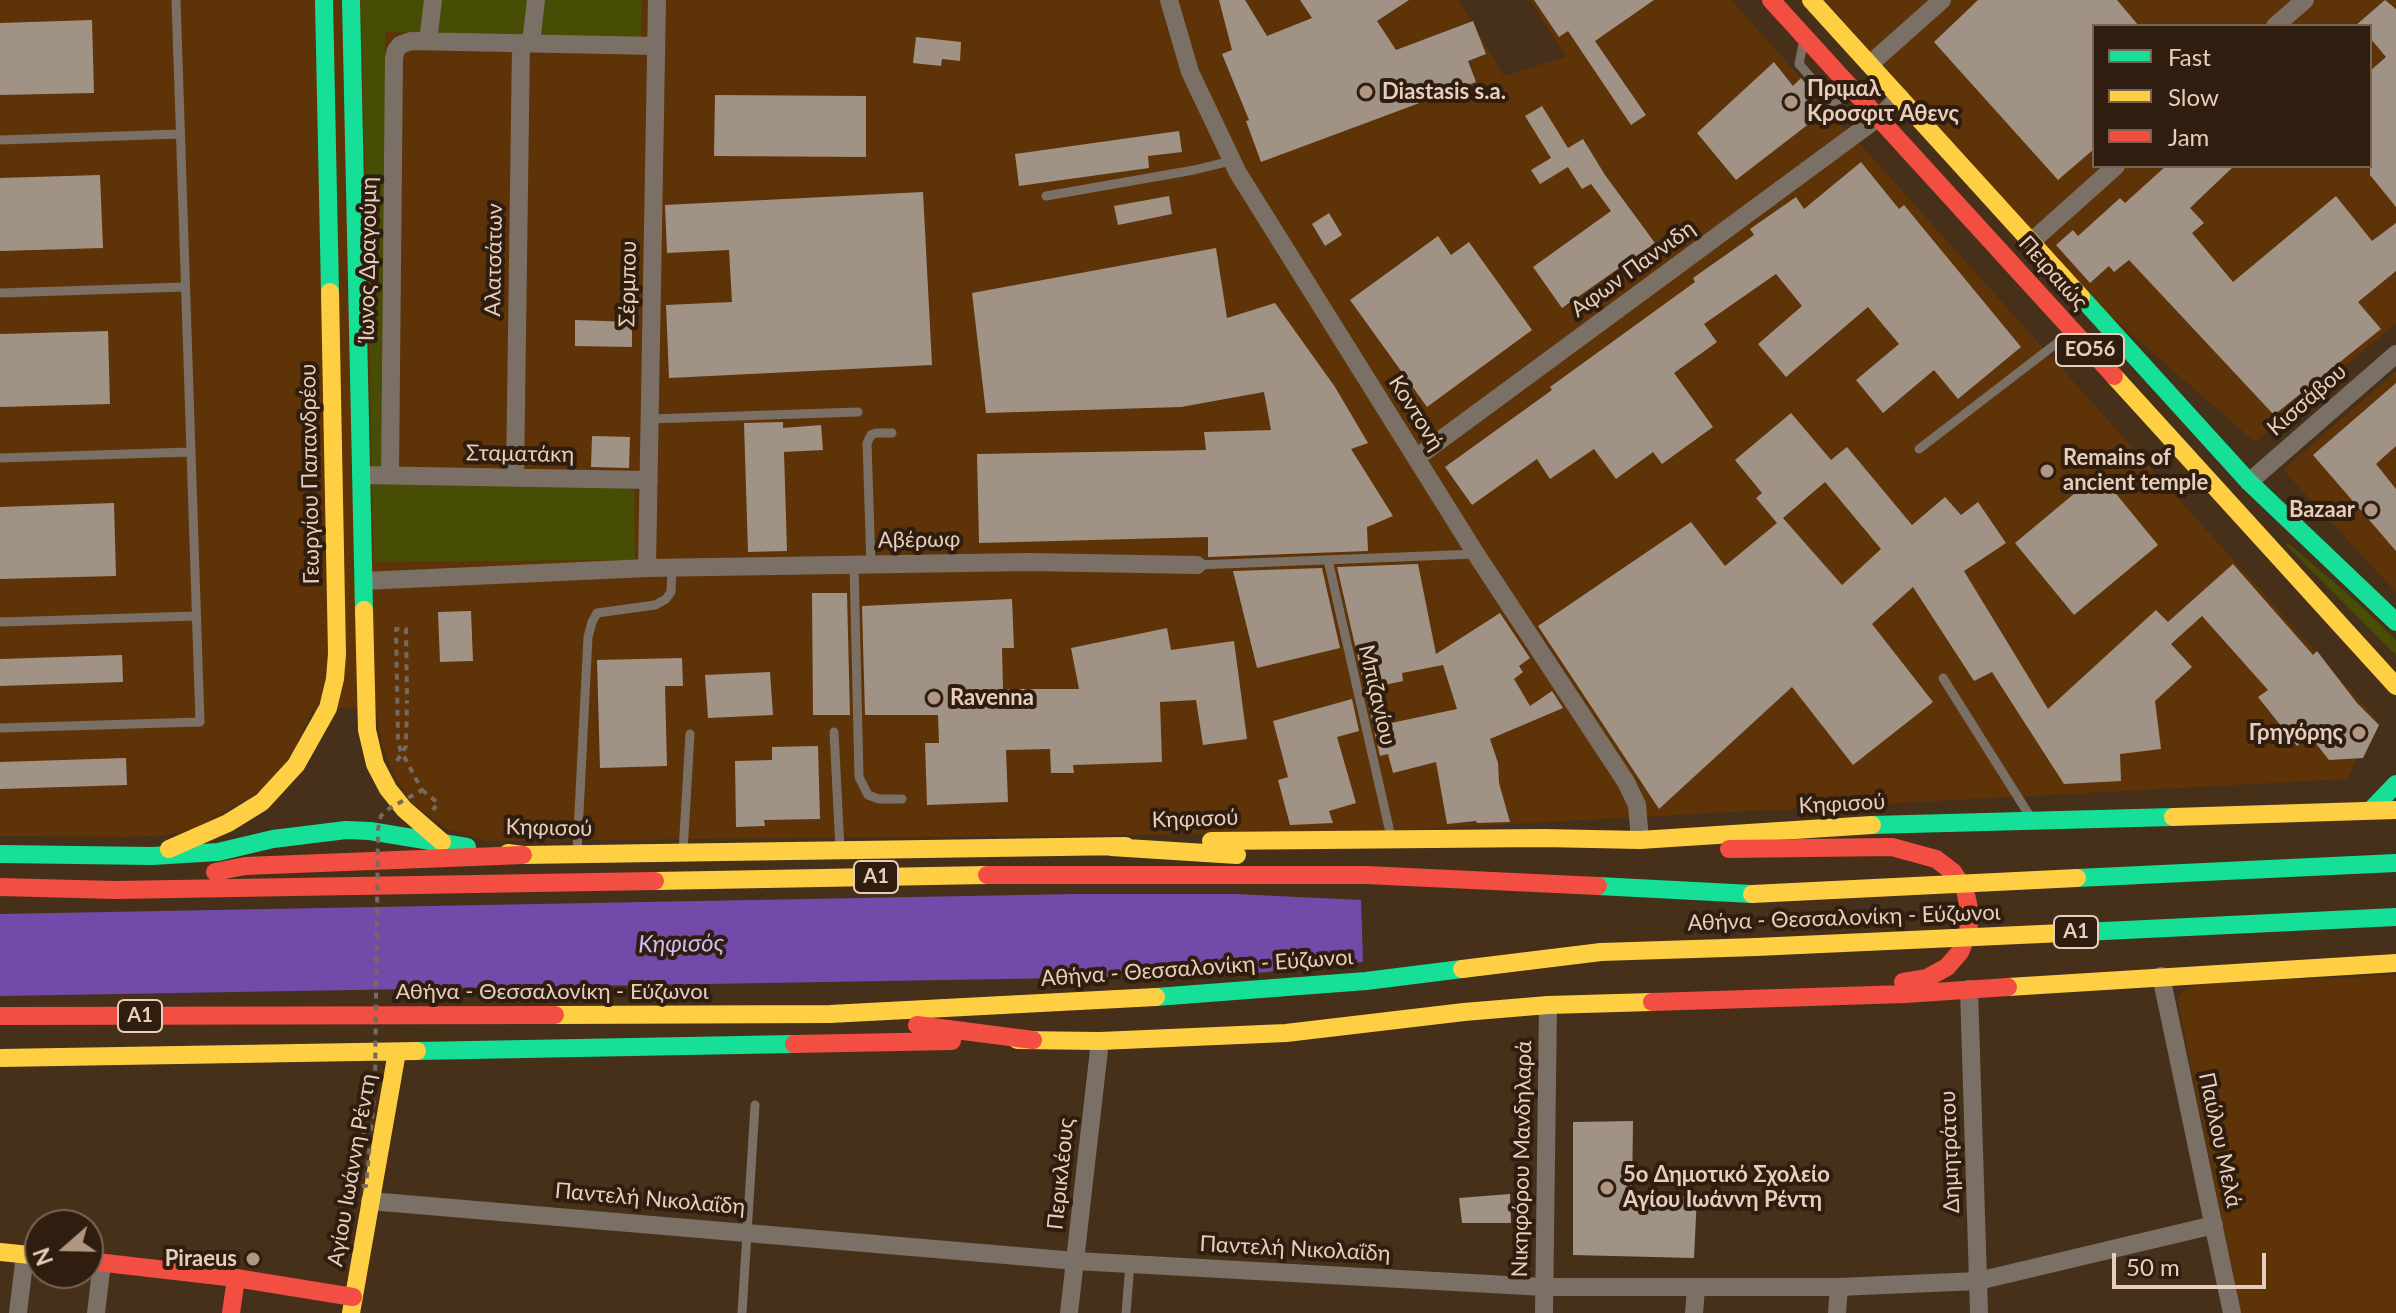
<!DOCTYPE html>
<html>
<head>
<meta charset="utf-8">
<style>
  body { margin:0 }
  #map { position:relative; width:2396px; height:1313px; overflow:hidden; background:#46301a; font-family:Lato,sans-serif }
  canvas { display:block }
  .legend { position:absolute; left:2092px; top:24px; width:280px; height:144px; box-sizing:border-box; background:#2f1d0f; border:2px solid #796454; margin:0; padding:10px 14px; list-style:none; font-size:24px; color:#e7cebc }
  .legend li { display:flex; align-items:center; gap:16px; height:40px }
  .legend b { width:40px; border:2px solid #796454 }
  .north { position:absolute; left:24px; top:1209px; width:80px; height:80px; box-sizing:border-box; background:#2f1d0f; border:2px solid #796454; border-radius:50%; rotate:250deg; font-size:22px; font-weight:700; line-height:32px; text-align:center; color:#e7cebc }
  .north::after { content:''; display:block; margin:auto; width:28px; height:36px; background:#af9783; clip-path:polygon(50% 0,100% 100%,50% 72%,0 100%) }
  .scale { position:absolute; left:2112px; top:1253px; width:154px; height:36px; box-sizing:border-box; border:4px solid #e7cebc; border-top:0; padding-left:10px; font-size:24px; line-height:28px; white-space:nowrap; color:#e7cebc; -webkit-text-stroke:6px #2f1d0f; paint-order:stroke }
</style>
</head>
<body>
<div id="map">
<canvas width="2396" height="1313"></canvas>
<ul class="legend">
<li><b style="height:10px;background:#16e098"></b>Fast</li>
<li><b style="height:10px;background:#ffcf43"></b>Slow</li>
<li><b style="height:10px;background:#f24e42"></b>Jam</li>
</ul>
<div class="north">N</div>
<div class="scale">50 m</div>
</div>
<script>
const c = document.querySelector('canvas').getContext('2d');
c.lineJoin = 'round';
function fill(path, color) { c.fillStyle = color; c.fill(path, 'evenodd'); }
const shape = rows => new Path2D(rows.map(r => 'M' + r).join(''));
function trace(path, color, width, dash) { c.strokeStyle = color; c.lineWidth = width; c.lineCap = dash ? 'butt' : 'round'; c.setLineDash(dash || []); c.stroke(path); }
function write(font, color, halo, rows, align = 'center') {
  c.font = font + ' Lato,sans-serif'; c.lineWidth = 8; c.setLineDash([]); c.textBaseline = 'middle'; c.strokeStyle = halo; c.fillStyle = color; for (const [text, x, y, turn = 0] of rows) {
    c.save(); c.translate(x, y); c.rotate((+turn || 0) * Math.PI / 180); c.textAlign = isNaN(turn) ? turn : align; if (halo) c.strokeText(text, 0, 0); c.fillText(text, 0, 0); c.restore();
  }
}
fill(shape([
  [0,0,1459,0,1504,76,1566,57,1530,0,1731,0,2376,719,2347,779,1342,833,486,841,445,828,414,805,394,776,382,745,376,705,312,711,297,744,280,771,259,792,192,830,169,835,130,837,0,836],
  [1825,0,2396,0,2396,323,2255,442,2082,291],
  [2094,26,2370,26,2370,166,2094,166],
  [2396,371,2396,592,2283,470],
  [2396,975,2396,1313,2241,1313,2177,999,2185,990,2196,984]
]), '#5e3308');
fill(shape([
  [361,0,642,0,641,38,385,32,385,480,634,485,635,560,374,562],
  [2288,543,2357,602,2396,640,2396,655,2285,544]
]), '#474d04');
fill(shape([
  [1075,894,1235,894,1361,900,1363,962,1237,975,0,996,0,914]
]), '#734aaa');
fill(shape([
  [1219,0,1245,0,1267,36,1312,18,1300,0,1409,0,1377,21,1396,50,1473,21,1486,54,1468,61,1476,82,1261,162,1246,121,1249,120,1222,54,1232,50],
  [1534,0,1654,0,1595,41,1646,115,1631,125,1568,31,1559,37],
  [1978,0,2117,0,2139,26,2094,26,2094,149,2058,180,1934,42],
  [2385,0,2396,9,2396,207,2370,175,2370,71,2386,57,2370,38,2370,26,2355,26],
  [92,20,94,93,0,95,0,23],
  [916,37,961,42,960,61,942,59,941,66,913,63],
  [1774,62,1793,86,1801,78,1816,95,1808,102,1819,116,1736,180,1697,133],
  [715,95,866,96,866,157,714,156],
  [1542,106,1568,148,1583,139,1605,175,1655,243,1562,308,1533,267,1611,211,1591,184,1582,189,1568,167,1540,184,1531,170,1551,158,1525,116],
  [1179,131,1182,152,1148,156,1149,168,1019,186,1015,154],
  [1861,162,1899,209,1904,205,2021,347,1958,399,1934,370,1883,413,1856,380,1899,344,1868,307,1786,377,1758,344,1802,306,1776,274,1704,324,1717,342,1674,373,1713,427,1662,464,1653,452,1616,479,1594,449,1550,479,1537,459,1472,505,1445,467,1552,390,1550,387,1695,282,1693,278,1754,235,1750,229,1796,197,1804,209],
  [2166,166,2234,166,2190,208,2204,223,2192,233,2233,282,2336,196,2372,241,2396,223,2396,271,2358,302,2381,329,2274,415,2129,260,2114,272,2109,266,2090,283,2056,245,2073,230,2078,236,2120,198,2125,203],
  [100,175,103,248,0,251,0,178],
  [923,192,932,365,669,378,666,305,732,302,729,250,667,253,665,205],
  [1169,196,1172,214,1118,225,1114,206],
  [1329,213,1342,235,1325,246,1312,224],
  [1438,236,1451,255,1469,242,1532,330,1427,407,1350,300],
  [1216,248,1227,318,1275,303,1335,387,1368,443,1351,449,1393,516,1367,527,1368,551,1208,557,1208,537,979,543,977,454,1206,450,1204,432,1271,430,1264,392,1181,407,986,413,972,293],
  [575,320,632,322,632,347,575,346],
  [108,331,110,404,0,407,0,334],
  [2396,383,2396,446,2376,464,2396,489,2396,551,2313,455],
  [1791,413,1831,460,1847,447,1912,525,1945,497,1961,515,1978,502,2006,543,1964,571,2048,709,2156,610,2168,622,2233,564,2313,655,2317,651,2357,703,2379,725,2363,758,2329,760,2310,736,2297,746,2258,697,2268,690,2202,616,2171,644,2192,667,2155,701,2161,749,2120,754,2121,781,2064,784,1992,672,1974,681,1913,587,1872,624,1933,702,1853,765,1792,687,1659,809,1538,626,1691,522,1725,566,1777,523,1756,498,1762,493,1735,460],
  [1825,482,1881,549,1842,585,1783,518],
  [783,422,783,428,821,425,823,450,784,452,787,551,748,552,744,423],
  [592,436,630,437,629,468,591,467],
  [2099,473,2158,545,2074,615,2015,543],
  [114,503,116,576,0,579,0,507],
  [1418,564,1436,654,1500,613,1530,658,1519,666,1523,672,1514,679,1530,706,1552,691,1563,708,1490,739,1498,763,1499,783,1510,822,1477,823,1476,821,1447,824,1436,762,1393,773,1388,754,1380,756,1366,695,1378,691,1385,724,1377,726,1457,709,1443,665,1402,673,1403,681,1365,689,1337,567],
  [1322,568,1340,648,1257,668,1233,571],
  [812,593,847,593,850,715,813,715],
  [1012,599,1014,648,1002,648,1003,689,1079,689,1071,648,1167,628,1171,650,1234,641,1247,739,1203,745,1196,700,1160,702,1162,762,1073,765,1074,773,1051,773,1050,749,1006,750,1008,802,927,805,925,743,939,743,938,715,865,715,862,606],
  [471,611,473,661,440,662,438,612],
  [122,655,123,682,0,686,0,659],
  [682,658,683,686,665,686,667,766,600,768,597,660],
  [770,672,773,715,708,718,705,675],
  [1352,699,1359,731,1337,737,1356,803,1329,811,1333,823,1290,825,1278,780,1288,777,1273,721],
  [818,746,820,819,764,820,765,826,736,827,735,761,772,760,772,747],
  [126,758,127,785,0,789,0,762],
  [1633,1121,1632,1196,1697,1196,1694,1258,1573,1255,1573,1122],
  [1510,1194,1511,1223,1462,1223,1459,1198]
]), '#a19286');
trace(shape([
  [397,761,406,746,407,701],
  [422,790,438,803,433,810]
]), '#766a5f', 4, [6, 6]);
trace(shape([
  [1803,44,1799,64,1832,102,1853,95],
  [0,140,180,134],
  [1046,196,1194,170,1231,161],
  [0,293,185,287],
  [650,419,858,412],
  [1919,449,2070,333],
  [0,458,191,452],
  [1328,560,1391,837],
  [854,565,859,777,868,795,879,799,902,799],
  [871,565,867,443,871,435,876,433,892,433],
  [1197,565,1476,554],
  [0,622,196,616],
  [1943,678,2031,818],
  [0,728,200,722,176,0],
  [834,732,840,849],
  [577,851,588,637,592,622,597,613,655,605,666,599,671,592,672,568],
  [683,852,690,734],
  [742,1313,755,1105],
  [1126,1313,1130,1264]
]), '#7b7065', 9);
trace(shape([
  [1169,0,1190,72,1238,173,1476,554,1626,782,1637,805,1640,840],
  [2275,26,2305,0],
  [428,41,433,0],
  [531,43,536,0],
  [1870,64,1942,0],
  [2031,242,2116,166],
  [1416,458,1879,117,1900,97],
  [361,475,649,480],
  [390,475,394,58,396,50,400,45,411,41,656,46],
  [515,478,521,43],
  [2249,482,2396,354],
  [647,568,657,0],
  [364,581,647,568,1029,562,1197,565],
  [2161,976,2232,1313],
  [1969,989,1979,1313],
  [370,1201,1076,1261,1544,1287,1839,1287,1978,1281,2214,1225],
  [18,1313,25,1254],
  [96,1313,102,1263],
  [1069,1313,1100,1041],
  [1544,1313,1548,1005],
  [1694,1313,1696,1288],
  [1837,1313,1839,1287]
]), '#7b7065', 18);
trace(shape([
  [324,0,330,292],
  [351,0,364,610],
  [2081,297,2249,482,2396,622],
  [2371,810,2396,784],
  [1872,825,2173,817],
  [0,854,152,856,218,852,273,839,346,830,370,831,467,847],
  [2077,878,2396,863],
  [1598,886,1752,894],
  [1156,997,1366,981,1462,969],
  [417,1051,794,1044]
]), '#16e098', 18);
trace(shape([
  [1811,0,2081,297],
  [2114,376,2396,686],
  [364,610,367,730,375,764,388,789,404,809,442,842],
  [2173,817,2396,810],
  [1211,841,1543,838,1640,840,1872,825],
  [1111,847,1237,855],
  [169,849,228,823,262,802,296,765,328,708,335,679,337,654,330,292],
  [508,853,523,855,1126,846],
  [655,881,987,875],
  [1462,969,1601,952,1756,947],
  [2008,987,2396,963],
  [555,1015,830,1014,1156,997],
  [1017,1040,1100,1041,1286,1033,1464,1012,1548,1005,1652,1002],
  [0,1058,417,1051],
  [0,1252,40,1256],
  [351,1313,397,1052]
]), '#ffcf43', 18);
trace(shape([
  [1771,0,2114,376],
  [1729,849,1892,847,1936,859,1953,872,1965,890,1970,913,1968,933,1960,952,1947,967,1927,978,1903,982],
  [215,872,245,866,523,855],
  [987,875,1366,875,1598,886],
  [0,887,115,890,655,881],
  [1652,1002,1905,994,2008,987],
  [0,1016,555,1015],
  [917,1025,1033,1040],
  [794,1044,952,1041],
  [88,1261,236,1278,353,1297],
  [231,1313,236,1278]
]), '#f24e42', 18);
trace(shape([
  [364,1129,359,1186,366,1186,375,1087,378,829,381,816,385,811,422,790,400,749,398,739,396,629,406,629,407,701]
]), '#766a5f', 4, [6, 6]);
trace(shape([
  [2063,933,2396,917]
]), '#16e098', 18);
trace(shape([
  [1752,894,2077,878],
  [1756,947,2063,933]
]), '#ffcf43', 18);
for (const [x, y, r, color] of [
  [1366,92,8,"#af9783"],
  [1791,102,8,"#af9783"],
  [2047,471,8,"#af9783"],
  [2371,510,8,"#af9783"],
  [934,698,8,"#af9783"],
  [2359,733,8,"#af9783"],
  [1607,1188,8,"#af9783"],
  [253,1259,8,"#af9783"]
]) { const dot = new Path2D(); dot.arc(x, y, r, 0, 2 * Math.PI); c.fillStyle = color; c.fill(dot); trace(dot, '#2f1d0f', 3); }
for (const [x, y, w] of [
  [2090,350,68],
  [876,877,44],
  [2076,932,44],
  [140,1016,44]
]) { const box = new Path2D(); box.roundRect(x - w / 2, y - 16, w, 32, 6); c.fillStyle = '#2f1d0f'; c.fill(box); trace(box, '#e7cebc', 2); }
write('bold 20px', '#e7cebc', null, [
  ["ΕΟ56",2090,350],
  ["Α1",876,877],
  ["Α1",2076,932],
  ["Α1",140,1016]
]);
write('bold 22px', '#e7cebc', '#2f1d0f', [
  ["Πριμαλ",1807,89],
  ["Κροσφιτ Αθενς",1807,114],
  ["Diastasis s.a.",1382,92],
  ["Remains of",2063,458],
  ["ancient temple",2063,483],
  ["Bazaar",2355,510,"right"],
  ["Ravenna",950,698],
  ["Γρηγόρης",2343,733,"right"],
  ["5ο Δημοτικό Σχολείο",1623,1175],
  ["Αγίου Ιωάννη Ρέντη",1623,1200],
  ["Piraeus",237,1259,"right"]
], 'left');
write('22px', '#e7cebc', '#2f1d0f', [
  ["Ίωνος Δραγούμη",368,259,-89],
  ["Αλατσάτων",494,260,-89],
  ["Αφων Παννιδη",1633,269,-36],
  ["Πειραιώς",2053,273,48],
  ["Σέρμπου",628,284,-89],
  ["Κισσάβου",2307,400,-41],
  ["Κοντονή",1416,413,58],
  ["Σταματάκη",520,454,1],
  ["Γεωργίου Παπανδρέου",310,474,-91],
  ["Αβέρωφ",919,540,-1],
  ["Μπιζανίου",1377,695,77],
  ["Κηφισού",1842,804,-3],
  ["Κηφισού",1195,819,-2],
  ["Κηφισού",549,828,1],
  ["Αθήνα - Θεσσαλονίκη - Εύζωνοι",1844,918,-2],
  ["Αθήνα - Θεσσαλονίκη - Εύζωνοι",1197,968,-4],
  ["Αθήνα - Θεσσαλονίκη - Εύζωνοι",552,992],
  ["Παύλου Μελά",2220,1140,78],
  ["Δημητράτου",1950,1152,-92],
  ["Νικηφόρου Μανδηλαρά",1522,1159,-89],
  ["Αγίου Ιωάννη Ρέντη",352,1170,-80],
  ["Περικλέους",1061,1174,-84],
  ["Παντελή Νικολαΐδη",650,1199,5],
  ["Παντελή Νικολαΐδη",1295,1249,3]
]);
write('italic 24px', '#cdbdf3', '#2f1d0f', [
  ["Κηφισός",681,944,-1]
]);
</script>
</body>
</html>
